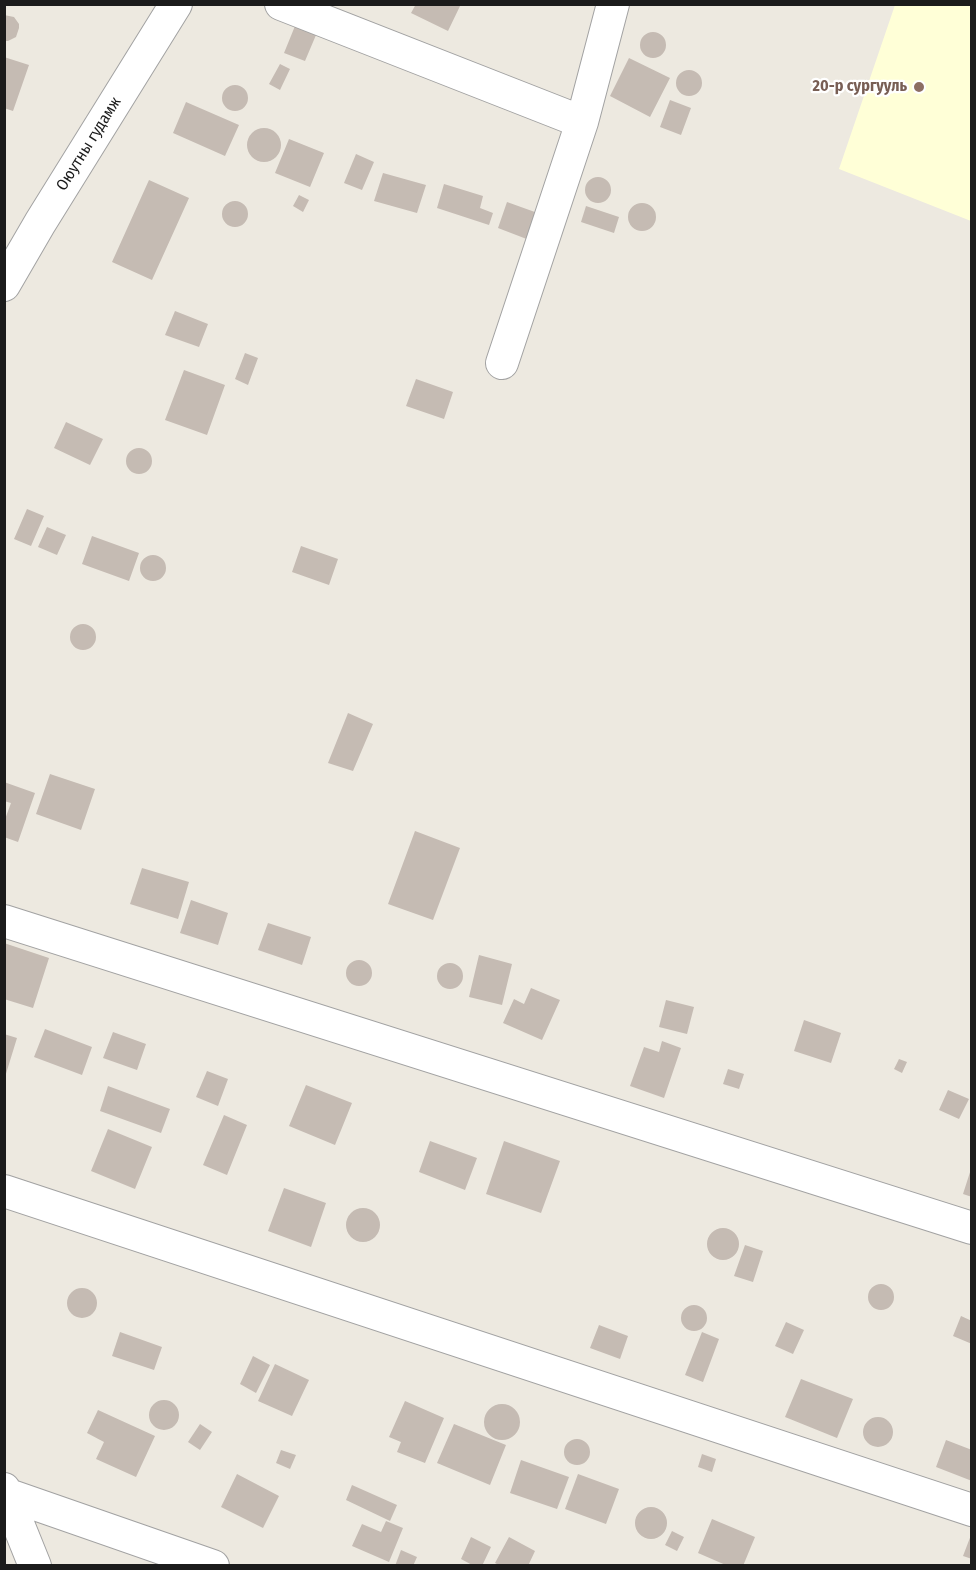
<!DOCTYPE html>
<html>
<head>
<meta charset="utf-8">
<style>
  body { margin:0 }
  #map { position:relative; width:976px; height:1570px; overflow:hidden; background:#ede9e0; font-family:"Fira Sans Condensed",sans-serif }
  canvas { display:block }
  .frame { position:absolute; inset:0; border:6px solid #1b1b1b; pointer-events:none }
</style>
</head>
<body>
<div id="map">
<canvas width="976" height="1570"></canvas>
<div class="frame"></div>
</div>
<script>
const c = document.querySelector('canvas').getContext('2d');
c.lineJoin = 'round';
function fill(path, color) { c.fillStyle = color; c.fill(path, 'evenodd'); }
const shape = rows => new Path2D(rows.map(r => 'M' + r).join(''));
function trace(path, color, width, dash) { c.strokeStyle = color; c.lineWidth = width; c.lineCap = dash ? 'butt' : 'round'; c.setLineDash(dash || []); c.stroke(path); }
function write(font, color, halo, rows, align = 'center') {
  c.font = font + ' "Fira Sans Condensed",sans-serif'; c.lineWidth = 4.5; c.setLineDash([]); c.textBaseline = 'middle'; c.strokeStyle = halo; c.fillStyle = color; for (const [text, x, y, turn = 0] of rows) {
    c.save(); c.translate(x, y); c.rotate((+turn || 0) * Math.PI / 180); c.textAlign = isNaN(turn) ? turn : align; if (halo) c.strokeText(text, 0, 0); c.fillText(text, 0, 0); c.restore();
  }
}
fill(shape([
  [895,5,971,5,971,221,839,169]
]), '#ffffd7');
fill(shape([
  [416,4,461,4,448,31,411,13],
  [4,15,14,17,19,24,19,28,16,37,8,41,4,41],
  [295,26,316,35,305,61,284,53],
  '640 45a13 13 0 1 1 26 0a13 13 0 1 1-26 0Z',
  [4,57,29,65,13,111,4,108],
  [629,58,670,78,650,117,610,96],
  [280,64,290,69,280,90,269,84],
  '676 83a13 13 0 1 1 26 0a13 13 0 1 1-26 0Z',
  '222 98a13 13 0 1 1 26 0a13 13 0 1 1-26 0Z',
  [670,100,691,108,681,135,660,127],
  [186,102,239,125,225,156,173,133],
  '247 145a17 17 0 1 1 34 0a17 17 0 1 1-34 0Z',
  [289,139,324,153,310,187,275,173],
  [356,154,374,162,362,190,344,183],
  [383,173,426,185,417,213,374,201],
  '585 190a13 13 0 1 1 26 0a13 13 0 1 1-26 0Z',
  [149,180,189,198,152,280,112,262],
  [444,184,483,196,480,208,493,213,489,225,437,208],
  [299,195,309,200,303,212,293,206],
  '222 214a13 13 0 1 1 26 0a13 13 0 1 1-26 0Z',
  [507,202,546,216,537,243,498,228],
  '628 217a14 14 0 1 1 28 0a14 14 0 1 1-28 0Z',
  [586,206,619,217,614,233,581,222],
  [175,311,208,324,199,347,165,335],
  [245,353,258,358,248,385,235,379],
  [184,370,225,385,207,435,165,420],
  [416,379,453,392,444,419,406,406],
  [66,422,103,439,90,465,54,448],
  '126 461a13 13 0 1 1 26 0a13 13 0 1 1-26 0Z',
  [27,509,44,516,31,546,14,539],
  [47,527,66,535,57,555,38,547],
  [92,536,139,553,129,581,82,564],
  [301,546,338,559,329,585,292,572],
  '140 568a13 13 0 1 1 26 0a13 13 0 1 1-26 0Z',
  '70 637a13 13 0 1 1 26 0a13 13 0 1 1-26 0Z',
  [348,713,373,724,353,771,328,763],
  [50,774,95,789,81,830,36,814],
  [4,782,35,793,18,842,4,837,4,822,11,803,4,801],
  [415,831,460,848,433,920,388,904],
  [142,868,189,882,178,919,130,904],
  [191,900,228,913,218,945,180,933],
  [268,923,311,937,302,965,258,950],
  [4,943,49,958,33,1008,4,999],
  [479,955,512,964,502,1005,469,997],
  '346 973a13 13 0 1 1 26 0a13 13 0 1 1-26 0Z',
  '437 976a13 13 0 1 1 26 0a13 13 0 1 1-26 0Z',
  [531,988,560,1000,542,1040,503,1023,514,999,524,1004],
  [666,1000,694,1007,687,1034,659,1027],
  [804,1020,841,1033,831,1063,794,1051],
  [45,1029,92,1047,82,1075,34,1057],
  [113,1032,146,1044,137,1070,103,1058],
  [4,1034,17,1038,5,1077,4,1077],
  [662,1041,681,1048,664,1098,630,1086,644,1047,659,1052],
  [899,1059,907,1062,902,1073,894,1069],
  [728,1069,744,1074,739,1089,723,1084],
  [207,1071,228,1079,218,1106,196,1097],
  [306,1085,352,1103,335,1145,289,1126],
  [108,1086,170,1109,161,1133,100,1111],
  [948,1090,969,1099,959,1119,939,1110],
  [224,1115,247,1125,227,1175,203,1165],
  [108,1129,152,1147,135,1189,91,1171],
  [430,1141,477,1158,465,1190,419,1172],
  [504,1141,560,1161,541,1213,486,1194],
  [971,1169,972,1169,972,1197,963,1194],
  [284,1188,326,1203,311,1247,268,1231],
  '346 1225a17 17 0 1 1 34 0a17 17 0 1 1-34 0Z',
  '707 1244a16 16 0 1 1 32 0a16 16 0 1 1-32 0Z',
  [745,1245,763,1251,753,1282,734,1276],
  '868 1297a13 13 0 1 1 26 0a13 13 0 1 1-26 0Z',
  '67 1303a15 15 0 1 1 30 0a15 15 0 1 1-30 0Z',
  '681 1318a13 13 0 1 1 26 0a13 13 0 1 1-26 0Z',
  [961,1316,972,1321,972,1344,953,1336],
  [786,1322,804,1330,793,1354,775,1346],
  [599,1325,628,1336,620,1359,590,1348],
  [120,1332,162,1347,154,1370,112,1356],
  [702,1332,719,1339,703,1382,685,1375],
  [253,1356,270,1365,256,1393,240,1384],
  [275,1364,309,1380,292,1416,258,1401],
  [801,1379,853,1399,837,1438,785,1417],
  '149 1415a15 15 0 1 1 30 0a15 15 0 1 1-30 0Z',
  [405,1401,444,1418,425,1463,397,1452,401,1442,389,1437],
  '484 1422a18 18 0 1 1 36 0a18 18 0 1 1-36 0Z',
  [98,1410,155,1436,136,1477,96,1459,104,1442,87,1433],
  '863 1432a15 15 0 1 1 30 0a15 15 0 1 1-30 0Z',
  [200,1424,212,1432,200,1450,188,1442],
  [454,1424,506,1445,490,1485,437,1463],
  '564 1452a13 13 0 1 1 26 0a13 13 0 1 1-26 0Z',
  [946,1440,972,1450,972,1481,936,1467],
  [281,1450,296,1455,290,1469,276,1463],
  [702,1454,716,1459,712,1472,698,1467],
  [521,1460,569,1477,557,1509,510,1493],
  [237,1474,279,1496,263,1528,221,1507],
  [578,1474,619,1489,606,1524,565,1509],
  [352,1485,397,1505,390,1521,346,1500],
  '635 1523a16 16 0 1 1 32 0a16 16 0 1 1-32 0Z',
  [712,1519,755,1537,743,1566,728,1566,698,1553],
  [386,1521,403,1528,389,1562,352,1546,362,1524,381,1532],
  [672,1531,684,1537,677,1551,665,1545],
  [971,1535,972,1535,972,1559,963,1556],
  [471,1537,491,1547,482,1566,474,1566,461,1559],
  [509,1537,535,1551,528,1566,501,1566,495,1563],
  [401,1550,417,1557,413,1566,395,1566]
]), '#c5bbb3');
const minor = shape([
  [281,4,582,122,613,4],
  [4,285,40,223,176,4],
  [502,363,582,122],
  [4,921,972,1228],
  [4,1191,972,1510],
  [4,1489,35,1566],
  [6,1494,213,1566]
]);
trace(minor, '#a2a2a2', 34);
trace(minor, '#fff', 32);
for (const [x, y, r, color] of [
  [919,87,6,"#8d6e63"]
]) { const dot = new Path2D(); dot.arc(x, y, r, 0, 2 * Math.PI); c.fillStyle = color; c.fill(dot); trace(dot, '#fff', 2); }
write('bold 16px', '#785e54', '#fff', [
  ["20-р сургууль",907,87]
], 'right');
write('16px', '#1b1b1b', '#fff', [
  ["Оюутны гудамж",89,144,-58]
]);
</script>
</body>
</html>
